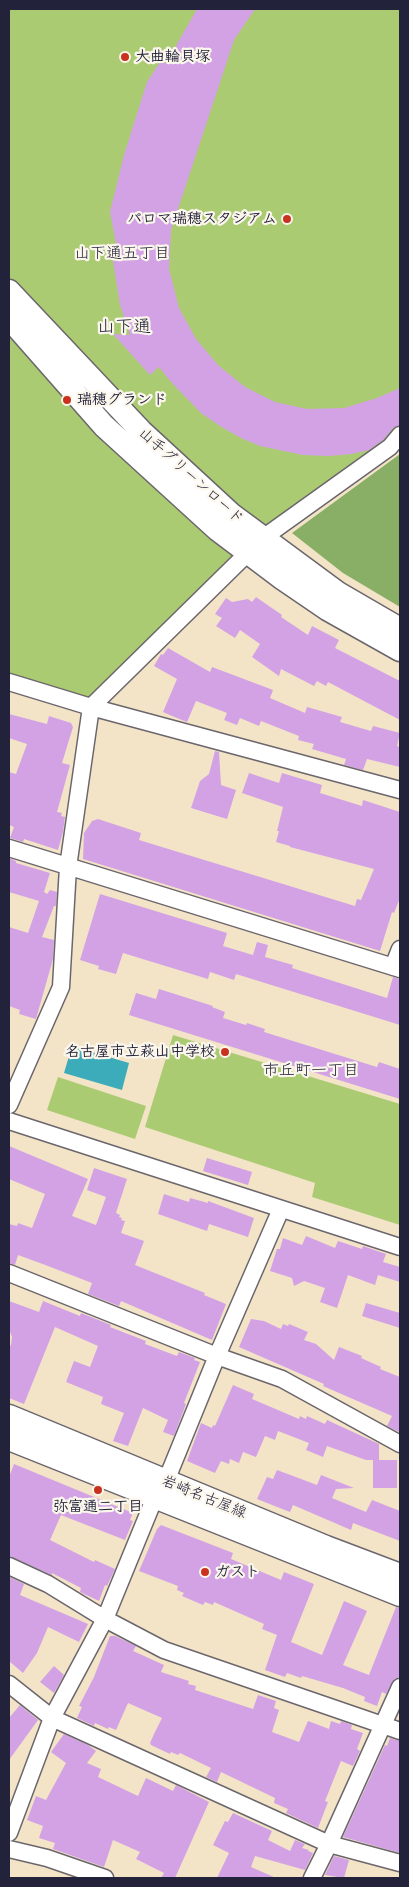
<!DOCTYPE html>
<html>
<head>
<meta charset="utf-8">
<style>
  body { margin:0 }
  #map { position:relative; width:409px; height:1887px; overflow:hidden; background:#f3e4c8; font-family:"Comic Neue",sans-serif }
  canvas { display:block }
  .frame { position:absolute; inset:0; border:10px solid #22223b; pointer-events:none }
</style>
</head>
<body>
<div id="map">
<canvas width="409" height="1887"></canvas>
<div class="frame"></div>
</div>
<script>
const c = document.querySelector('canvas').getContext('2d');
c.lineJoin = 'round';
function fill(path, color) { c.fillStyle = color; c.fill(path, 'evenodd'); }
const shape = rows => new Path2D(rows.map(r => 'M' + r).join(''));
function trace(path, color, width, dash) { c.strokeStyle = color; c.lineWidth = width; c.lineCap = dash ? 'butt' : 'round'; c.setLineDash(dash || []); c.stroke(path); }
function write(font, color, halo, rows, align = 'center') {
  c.font = font + ' "Comic Neue","Klee One",sans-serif'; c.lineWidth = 4.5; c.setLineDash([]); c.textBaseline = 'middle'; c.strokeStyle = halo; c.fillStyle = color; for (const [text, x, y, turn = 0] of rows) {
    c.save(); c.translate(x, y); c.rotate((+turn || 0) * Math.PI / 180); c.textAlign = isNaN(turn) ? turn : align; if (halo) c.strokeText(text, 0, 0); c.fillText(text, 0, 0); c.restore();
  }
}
fill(shape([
  [9,9,400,9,400,435,263,538,91,707,9,682],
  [173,1035,400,1104,400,1225,312,1197,315,1183,145,1127],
  [58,1077,146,1106,135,1139,47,1110]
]), '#abcb73');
fill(shape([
  [400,454,400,607,343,573,292,533]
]), '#88af65');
fill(shape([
  [72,1046,129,1063,122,1090,64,1073]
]), '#3cacba');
fill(shape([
  [197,9,255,9,234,40,171,230,169,269,179,308,196,339,218,365,245,387,275,402,307,409,344,408,377,398,400,388,400,425,393,428,383,440,369,450,352,454,328,456,303,455,260,446,241,438,220,426,201,413,171,382,159,367,150,375,113,334,130,335,120,305,111,248,117,249,110,212,124,155,147,82,160,62,170,64,177,44],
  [256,597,282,615,281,617,308,635,312,626,339,640,335,648,400,681,400,720,328,682,326,686,317,681,314,686,281,669,279,676,252,657,260,644,240,630,235,638,216,626,222,618,215,614,226,598,232,602,248,599,252,602],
  [168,648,210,672,212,667,273,690,270,698,305,713,307,707,342,717,340,722,371,731,373,726,400,733,397,746,400,747,400,767,367,759,363,770,344,765,346,759,312,749,314,744,298,740,299,736,261,721,259,726,240,718,237,725,224,720,227,713,196,701,187,722,172,716,163,712,177,679,154,666,161,654,163,655],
  [9,714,47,724,49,716,71,723,73,727,62,763,70,765,57,812,62,813,61,816,65,817,63,832,58,850,24,839,23,842,10,838,14,827,9,825,9,772,16,774,27,744,9,738],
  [215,751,219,752,221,785,236,790,227,819,191,808,200,781,209,774],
  [249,773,279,783,282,773,322,785,320,793,362,806,363,800,400,812,400,898,394,913,392,912,380,951,83,859,84,833,92,821,98,819,141,833,139,840,355,906,357,899,361,900,374,869,290,847,290,846,276,842,279,831,277,831,283,807,242,793],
  [9,858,16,861,16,863,50,873,44,892,47,894,50,890,57,892,56,906,54,906,42,937,54,940,53,959,36,1019,19,1014,20,1010,9,1006,9,927,28,933,39,901,9,892],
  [100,894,227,933,223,946,253,955,257,942,268,945,265,957,293,965,292,968,387,998,393,977,400,979,400,1025,236,974,234,980,210,972,208,979,123,953,116,974,98,969,99,966,80,960],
  [159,989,213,1006,212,1007,225,1012,223,1018,246,1025,247,1023,265,1029,264,1032,377,1067,379,1062,400,1069,400,1099,129,1015,136,993,156,999],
  [9,1146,88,1179,72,1216,96,1225,106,1197,87,1190,94,1168,127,1179,116,1213,120,1215,119,1217,122,1218,121,1220,125,1221,121,1233,144,1241,135,1265,205,1293,204,1295,226,1304,212,1340,121,1301,119,1306,88,1294,92,1283,48,1266,18,1255,15,1265,9,1263,9,1224,17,1226,18,1223,32,1228,45,1194,9,1179],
  [207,1158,252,1172,248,1185,203,1171],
  [164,1194,189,1202,190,1198,208,1203,208,1201,254,1218,248,1237,209,1224,207,1231,158,1214],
  [306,1236,335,1248,338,1241,362,1249,363,1246,386,1254,383,1262,400,1267,400,1282,378,1275,375,1285,348,1275,337,1308,320,1302,325,1288,304,1281,294,1286,292,1278,270,1271,277,1249,280,1249,283,1238,302,1245],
  [9,1301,39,1312,43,1301,80,1316,81,1313,111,1325,110,1327,146,1341,145,1344,177,1356,179,1352,195,1358,194,1360,200,1362,184,1403,186,1404,174,1436,163,1432,168,1420,143,1408,128,1446,113,1441,124,1413,101,1404,103,1397,66,1382,74,1361,90,1367,98,1346,55,1327,24,1404,9,1398,9,1347,11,1345,12,1337,9,1329],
  [366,1303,400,1313,400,1328,362,1316],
  [251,1319,264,1321,281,1329,283,1324,288,1326,289,1324,308,1332,304,1340,316,1344,334,1360,339,1347,362,1356,361,1358,381,1367,380,1369,400,1377,400,1428,399,1432,387,1426,392,1416,323,1386,324,1384,239,1347],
  [233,1385,254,1394,252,1399,299,1419,300,1416,306,1419,307,1416,325,1424,327,1420,379,1444,379,1460,397,1460,397,1488,373,1488,373,1460,366,1460,327,1446,323,1457,306,1450,309,1443,278,1431,275,1440,265,1436,256,1457,243,1452,239,1463,230,1459,229,1464,221,1461,215,1473,187,1461,201,1423,212,1428,213,1425,215,1426],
  [14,1464,133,1513,130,1520,133,1521,125,1540,61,1515,50,1540,94,1562,95,1560,115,1569,107,1586,105,1585,99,1601,80,1592,81,1588,52,1573,52,1575,9,1556,9,1477],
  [277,1470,317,1485,321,1475,354,1488,336,1489,332,1498,366,1512,372,1500,400,1511,400,1541,353,1523,351,1530,293,1505,290,1512,257,1499,267,1477,273,1479],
  [161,1525,233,1553,231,1559,281,1580,284,1572,314,1584,291,1642,322,1655,344,1601,367,1611,343,1665,369,1675,396,1607,400,1608,400,1677,394,1679,386,1694,382,1692,377,1706,364,1701,365,1697,343,1688,302,1676,301,1678,287,1673,285,1677,265,1670,277,1635,262,1629,264,1624,214,1602,213,1605,205,1602,203,1605,182,1596,184,1593,177,1590,178,1586,139,1571,157,1529],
  [9,1577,24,1584,20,1595,88,1624,79,1642,48,1627,37,1653,23,1673,9,1661],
  [110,1636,115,1636,136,1646,133,1651,164,1665,161,1672,189,1681,188,1684,196,1686,195,1690,253,1709,258,1695,276,1701,274,1708,279,1710,272,1732,299,1742,308,1721,329,1729,331,1721,340,1724,341,1721,352,1725,351,1729,363,1733,357,1749,360,1751,353,1766,341,1761,325,1801,328,1802,318,1828,286,1813,288,1809,274,1803,275,1798,221,1772,217,1782,206,1777,211,1768,180,1753,178,1755,171,1752,170,1754,151,1745,150,1743,154,1734,162,1718,128,1703,116,1730,109,1727,108,1729,95,1723,94,1726,77,1718,82,1707,79,1706,94,1677],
  [54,1666,64,1675,54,1693,40,1682],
  [20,1705,38,1720,9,1760,9,1718],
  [64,1734,88,1745,96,1751,87,1763,101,1769,98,1777,138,1796,146,1778,173,1791,176,1785,209,1802,175,1878,161,1878,164,1873,136,1859,140,1852,113,1840,104,1867,53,1849,55,1843,39,1838,43,1826,27,1820,36,1796,46,1800,66,1763,51,1752],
  [390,1738,400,1741,400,1853,343,1837,385,1745,387,1746],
  [233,1813,272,1831,268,1840,290,1851,295,1840,305,1844,302,1848,309,1850,308,1851,313,1853,305,1870,255,1856,251,1867,276,1878,217,1878,229,1853,213,1845,225,1821,228,1822],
  [334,1856,349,1860,344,1878,325,1875]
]), '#d2a2e5');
const street = shape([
  [9,682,91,707,400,790],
  [9,848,400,969],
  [393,967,400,949],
  [9,1105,61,987,68,867,91,707,263,538,390,447,400,435],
  [9,1121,400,1247],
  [9,1273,217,1356,282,1379,400,1444],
  [166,1481,217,1356,281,1209],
  [9,1566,48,1584,105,1619,164,1650,400,1731],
  [9,1684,52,1718,329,1844,400,1863],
  [9,1833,52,1718,105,1619,155,1497],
  [9,1849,47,1858,105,1878],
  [312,1878,329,1844,400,1687]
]);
const secondary = shape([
  [9,291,142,432,231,514,338,593,400,629],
  [9,318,104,426,218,530,283,579,327,609,400,650],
  [9,1416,326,1547,400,1575],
  [9,1439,400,1595]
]);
trace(street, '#6b666c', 19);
trace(secondary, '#6b666c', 25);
trace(street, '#fff', 16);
trace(secondary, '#fff', 22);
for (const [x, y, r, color] of [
  [125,57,5,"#c8321e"],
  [287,219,5,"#c8321e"],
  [67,400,5,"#c8321e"],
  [225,1052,5,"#c8321e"],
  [98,1490,5,"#c8321e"],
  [205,1572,5,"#c8321e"]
]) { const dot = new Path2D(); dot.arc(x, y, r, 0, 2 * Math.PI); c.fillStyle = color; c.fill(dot); trace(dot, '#fbf7ec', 2); }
write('bold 15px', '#22223b', '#fbf7ec', [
  ["大曲輪貝塚",135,57],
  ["パロマ瑞穂スタジアム",277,219,"right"],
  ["瑞穂グランド",77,400],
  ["名古屋市立萩山中学校",215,1052,"right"],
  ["弥富通二丁目",98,1507,"center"],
  ["ガスト",215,1572]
], 'left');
write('15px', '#22223b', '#fbf7ec', [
  ["山手グリーンロード",191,476,42],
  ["岩崎名古屋線",204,1497,22]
]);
write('16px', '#22223b', '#fbf7ec', [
  ["山下通五丁目",122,253],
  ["市丘町一丁目",311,1070]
]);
write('18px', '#22223b', '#fbf7ec', [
  ["山下通",124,327]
]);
</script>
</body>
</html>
